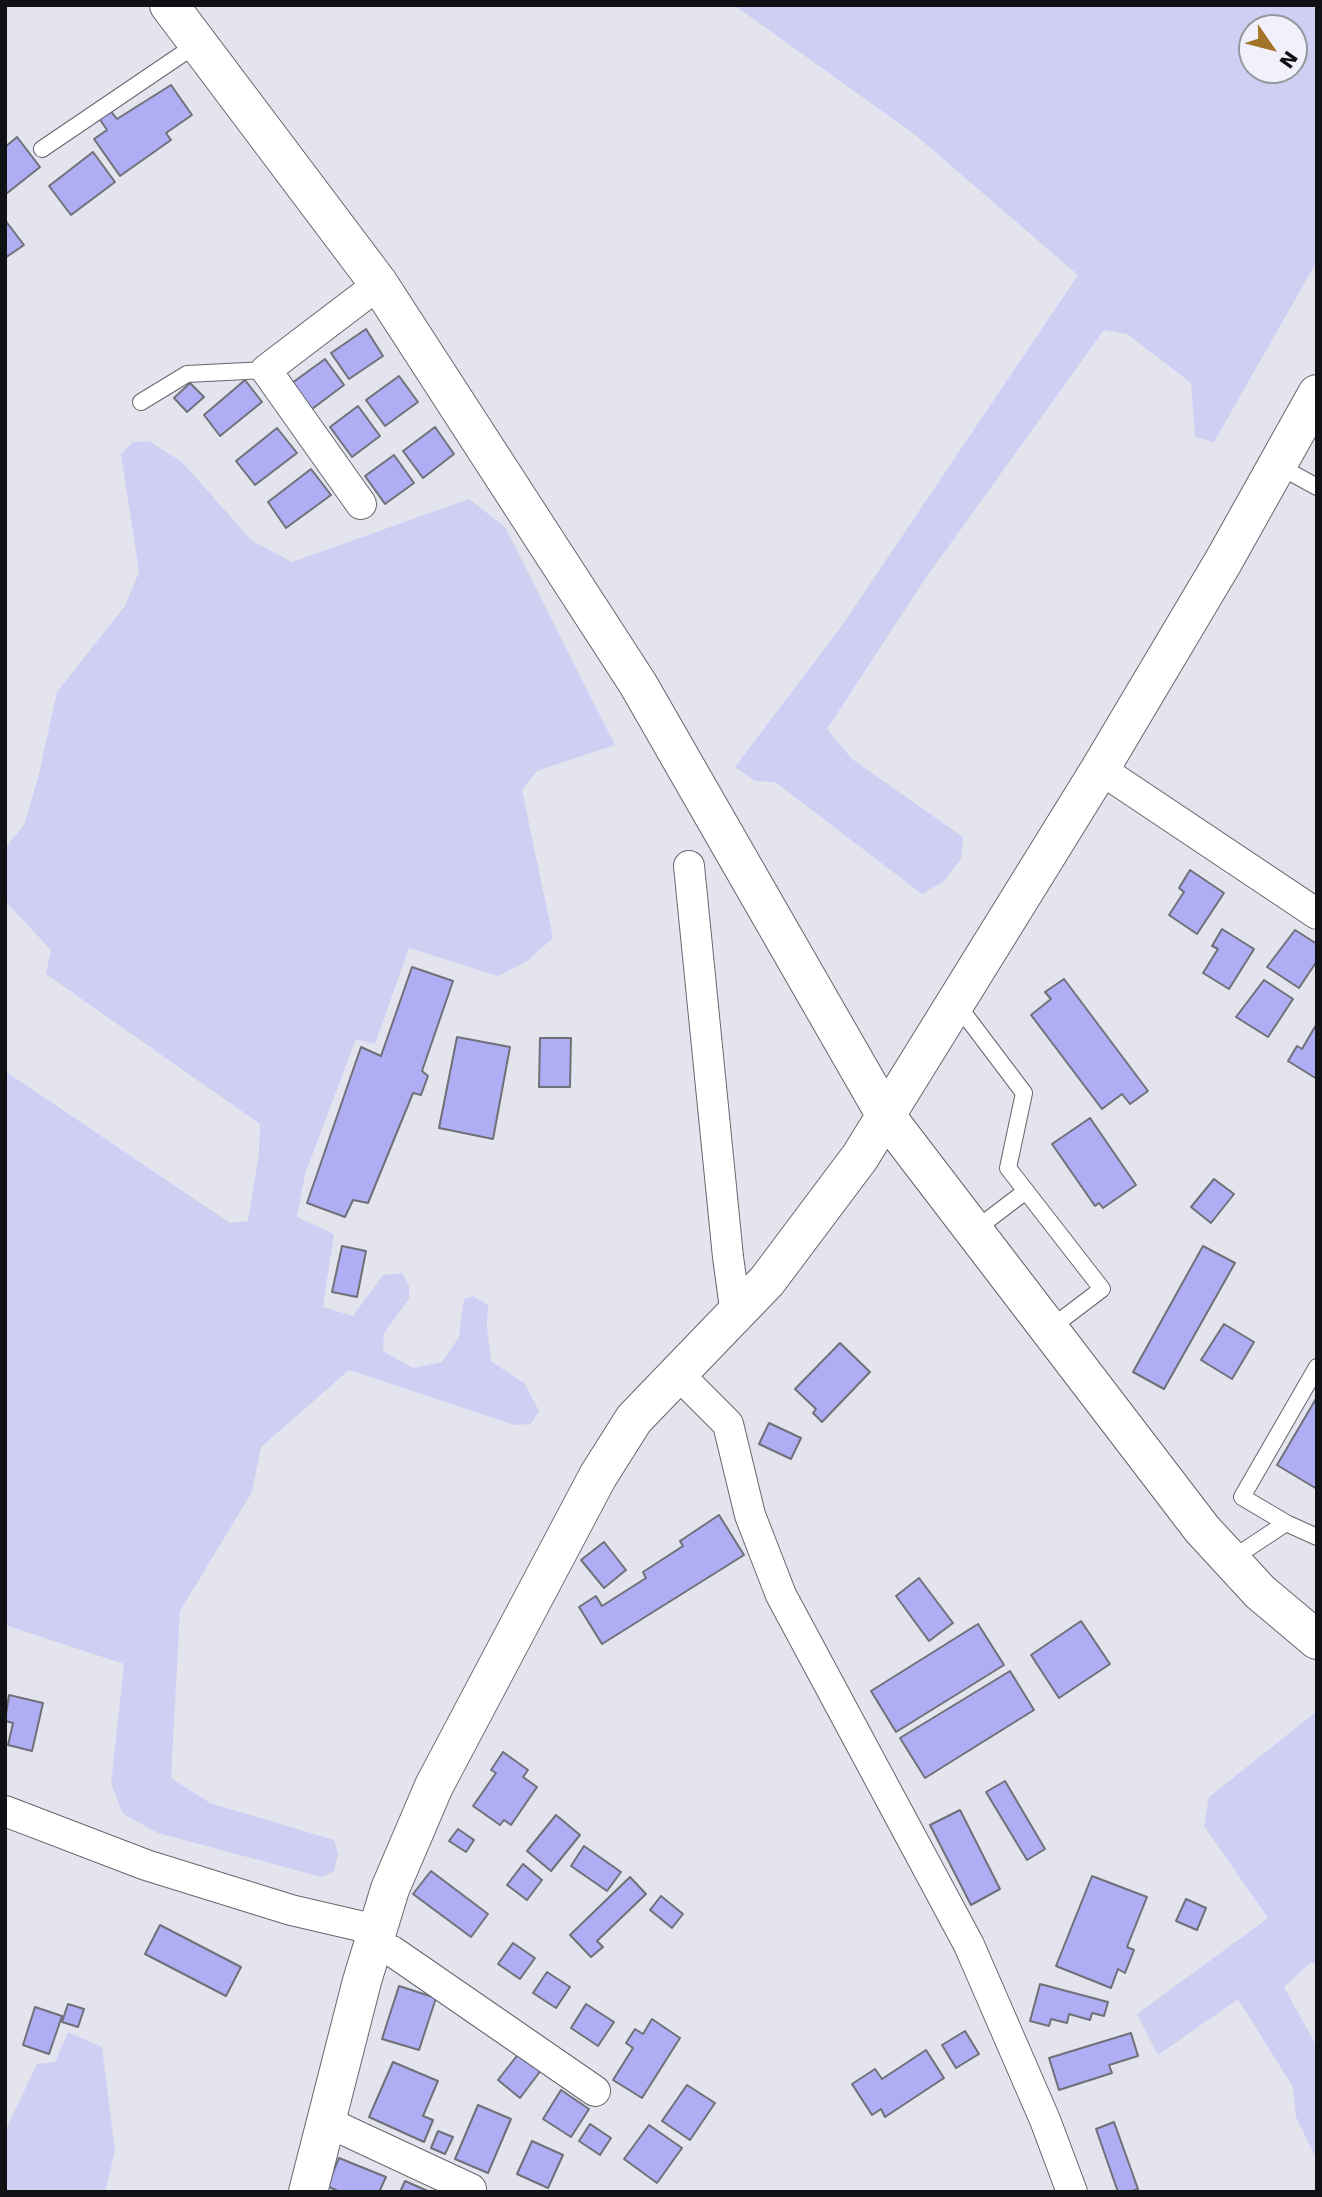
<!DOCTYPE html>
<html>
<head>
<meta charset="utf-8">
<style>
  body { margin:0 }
  #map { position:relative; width:1322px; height:2197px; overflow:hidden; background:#e4e4ee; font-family:"DejaVu Sans",sans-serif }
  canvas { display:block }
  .frame { position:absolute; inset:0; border:7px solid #101114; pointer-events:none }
  .north { position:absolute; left:1238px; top:14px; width:70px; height:70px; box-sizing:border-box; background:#f1f1fc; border:2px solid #97979f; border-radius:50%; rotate:125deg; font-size:19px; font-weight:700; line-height:28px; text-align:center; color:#101114 }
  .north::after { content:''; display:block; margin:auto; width:24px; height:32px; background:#a37327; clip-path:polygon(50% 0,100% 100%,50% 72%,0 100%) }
</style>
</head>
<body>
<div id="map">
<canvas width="1322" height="2197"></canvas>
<div class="frame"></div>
<div class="north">N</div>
</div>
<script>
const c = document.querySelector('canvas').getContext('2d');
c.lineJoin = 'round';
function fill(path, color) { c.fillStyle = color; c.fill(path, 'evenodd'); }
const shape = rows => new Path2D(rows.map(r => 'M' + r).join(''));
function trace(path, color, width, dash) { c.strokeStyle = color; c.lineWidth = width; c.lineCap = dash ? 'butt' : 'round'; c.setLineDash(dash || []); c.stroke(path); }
fill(shape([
  [734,5,1317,5,1317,261,1214,442,1195,437,1191,383,1127,334,1104,330,925,579,827,729,852,759,963,837,961,859,944,881,922,894,775,782,755,781,735,767,843,624,1078,275,914,134],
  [1252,28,1294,28,1294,70,1252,70],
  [149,441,182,462,252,541,292,562,469,499,505,527,615,745,537,771,522,790,553,938,527,961,498,976,409,948,375,1044,356,1039,305,1174,297,1217,334,1234,323,1307,353,1316,383,1275,402,1273,409,1286,409,1299,384,1333,383,1351,413,1368,442,1362,459,1337,464,1299,473,1296,488,1305,487,1327,491,1361,525,1384,539,1411,531,1424,514,1425,349,1370,261,1447,252,1492,180,1611,171,1778,210,1803,334,1840,338,1854,334,1871,322,1877,158,1833,123,1814,111,1784,124,1664,5,1625,5,1071,230,1223,248,1221,259,1153,260,1124,46,974,51,950,5,901,5,848,24,825,39,774,57,692,125,606,139,572,121,454,133,442],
  [1317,1711,1317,1963,1310,1963,1284,1987,1317,2047,1317,2160,1296,2117,1293,2087,1238,1999,1158,2055,1137,2014,1268,1918,1204,1826,1209,1797],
  [68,2032,102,2047,115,2151,105,2192,5,2192,5,2131,37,2064,55,2062]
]), '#cfcff3');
const building = shape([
  [171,85,192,115,166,133,171,140,120,176,94,139,107,130,99,118,110,110,117,119,171,85],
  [17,137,40,167,6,194,5,147,17,137],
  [93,152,115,182,71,215,49,186,93,152],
  [5,220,24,245,5,258,5,220],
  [366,329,383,356,349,379,331,353,366,329],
  [325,359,344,385,312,409,292,383,325,359],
  [399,376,418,402,385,426,366,400,399,376],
  [245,380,262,402,220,436,204,415,245,380],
  [190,383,204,397,187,412,174,398,190,383],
  [358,406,380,436,352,457,330,427,358,406],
  [435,427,454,454,423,478,403,451,435,427],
  [277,428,297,453,255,485,236,461,277,428],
  [394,455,414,483,385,504,365,476,394,455],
  [311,469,331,495,286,528,268,502,311,469],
  [1190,870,1224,893,1197,934,1169,915,1184,892,1179,888,1190,870],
  [1222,929,1254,949,1229,989,1203,973,1218,949,1212,946,1222,929],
  [1295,930,1317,944,1317,961,1299,988,1267,967,1295,930],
  [412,967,453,981,422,1071,428,1076,421,1095,413,1093,368,1203,353,1200,345,1217,307,1203,361,1047,381,1056,412,967],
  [1064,979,1148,1091,1130,1104,1122,1094,1102,1109,1031,1015,1051,999,1045,992,1064,979],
  [1264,980,1293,999,1268,1037,1236,1017,1264,980],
  [1316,1025,1317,1026,1317,1079,1288,1061,1297,1046,1302,1049,1316,1025],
  [457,1037,510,1047,493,1139,439,1128,457,1037],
  [540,1038,571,1038,570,1087,539,1087,540,1038],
  [1090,1118,1136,1185,1103,1208,1099,1203,1095,1206,1052,1144,1090,1118],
  [1214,1179,1234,1194,1211,1223,1191,1207,1214,1179],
  [342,1246,366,1251,357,1297,332,1292,342,1246],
  [1203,1246,1235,1263,1164,1389,1133,1372,1203,1246],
  [1224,1324,1254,1342,1232,1379,1201,1360,1224,1324],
  [840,1343,870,1372,822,1422,813,1413,816,1409,795,1389,840,1343],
  [1317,1397,1317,1489,1277,1465,1317,1397],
  [769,1423,801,1438,791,1459,759,1444,769,1423],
  [719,1515,744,1555,602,1644,579,1607,596,1596,602,1606,646,1578,643,1572,683,1546,680,1541,719,1515],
  [604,1542,626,1570,604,1588,581,1560,604,1542],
  [919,1578,953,1623,929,1641,896,1596,919,1578],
  [1081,1621,1110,1664,1059,1698,1031,1655,1081,1621],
  [978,1624,1004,1665,896,1732,871,1691,978,1624],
  [1010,1671,1034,1710,925,1778,900,1738,1010,1671],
  [9,1695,43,1703,32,1751,8,1745,13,1723,5,1721,9,1695],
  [503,1752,528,1770,523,1777,537,1787,511,1825,504,1820,500,1825,473,1806,496,1773,491,1770,503,1752],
  [1005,1781,1045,1849,1027,1860,986,1792,1005,1781],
  [960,1810,1000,1889,971,1905,930,1825,960,1810],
  [556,1815,580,1835,551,1871,527,1851,556,1815],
  [458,1829,474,1840,466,1852,449,1841,458,1829],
  [584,1846,621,1872,607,1891,571,1866,584,1846],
  [523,1864,542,1880,527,1900,507,1885,523,1864],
  [431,1871,488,1914,471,1937,413,1894,431,1871],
  [1092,1876,1147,1897,1127,1947,1134,1950,1125,1973,1118,1969,1111,1988,1056,1966,1092,1876],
  [630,1877,646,1894,597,1941,603,1947,591,1957,570,1935,630,1877],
  [661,1896,683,1914,672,1928,650,1910,661,1896],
  [1186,1899,1206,1908,1197,1930,1176,1921,1186,1899],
  [160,1925,241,1967,226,1996,145,1954,160,1925],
  [513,1943,535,1958,520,1979,498,1964,513,1943],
  [547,1972,570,1987,556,2008,533,1993,547,1972],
  [1040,1984,1108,2002,1104,2016,1092,2013,1090,2020,1069,2014,1067,2023,1051,2019,1049,2026,1030,2021,1040,1984],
  [399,1986,436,1998,419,2050,382,2039,399,1986],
  [68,2004,84,2009,78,2027,62,2022,68,2004],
  [586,2004,614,2022,598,2046,571,2028,586,2004],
  [35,2007,62,2016,49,2054,23,2045,35,2007],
  [652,2019,680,2038,642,2098,613,2080,633,2048,626,2043,635,2029,643,2034,652,2019],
  [965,2031,979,2054,956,2068,942,2045,965,2031],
  [1131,2033,1138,2056,1109,2065,1112,2073,1059,2090,1049,2058,1131,2033],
  [523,2048,545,2065,520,2098,498,2080,523,2048],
  [926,2050,944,2078,885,2117,881,2109,872,2115,852,2084,875,2069,882,2079,926,2050],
  [393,2062,438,2081,423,2116,433,2120,424,2142,369,2117,393,2062],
  [687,2085,715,2103,690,2140,662,2121,687,2085],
  [561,2090,589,2109,571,2137,543,2119,561,2090],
  [478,2105,511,2119,488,2173,455,2159,478,2105],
  [1114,2122,1138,2189,1129,2192,1118,2192,1096,2129,1114,2122],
  [590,2124,611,2138,600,2155,579,2141,590,2124],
  [649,2125,682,2148,657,2183,624,2159,649,2125],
  [438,2131,453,2137,445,2154,431,2148,438,2131],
  [532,2141,563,2155,548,2188,517,2174,532,2141],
  [339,2158,386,2177,379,2192,340,2192,327,2186,339,2158],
  [405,2181,430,2192,400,2192,405,2181]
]);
fill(building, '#afadf3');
trace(building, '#707079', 2);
const lane = shape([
  [42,149,197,44],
  [141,402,187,374,266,370],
  [1277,465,1317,487],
  [956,1003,1024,1093,1008,1168,1102,1289,1048,1330],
  [972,1232,1026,1191],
  [1286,1523,1242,1497,1317,1367],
  [1230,1560,1286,1523,1317,1537]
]);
const street = shape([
  [361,504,266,370,379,284],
  [1100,769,1317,914],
  [689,866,728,1257,736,1315],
  [678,1374,728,1424,750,1515,781,1595,969,1945,1045,2120,1072,2192],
  [5,1811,146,1865,291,1910,377,1930],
  [372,1945,392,1951,595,2091],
  [325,2121,471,2189]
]);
const secondary = shape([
  [169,5,379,284,638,684,886,1116,1202,1529,1260,1592,1317,1640],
  [308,2192,362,1981,390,1889,434,1786,598,1476,634,1419,767,1281,860,1157,1100,769,1223,562,1317,394]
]);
trace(lane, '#66666e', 18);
trace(street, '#66666e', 32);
trace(secondary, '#66666e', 40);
trace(lane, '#fff', 16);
trace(street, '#fff', 30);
trace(secondary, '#fff', 38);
</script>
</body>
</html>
